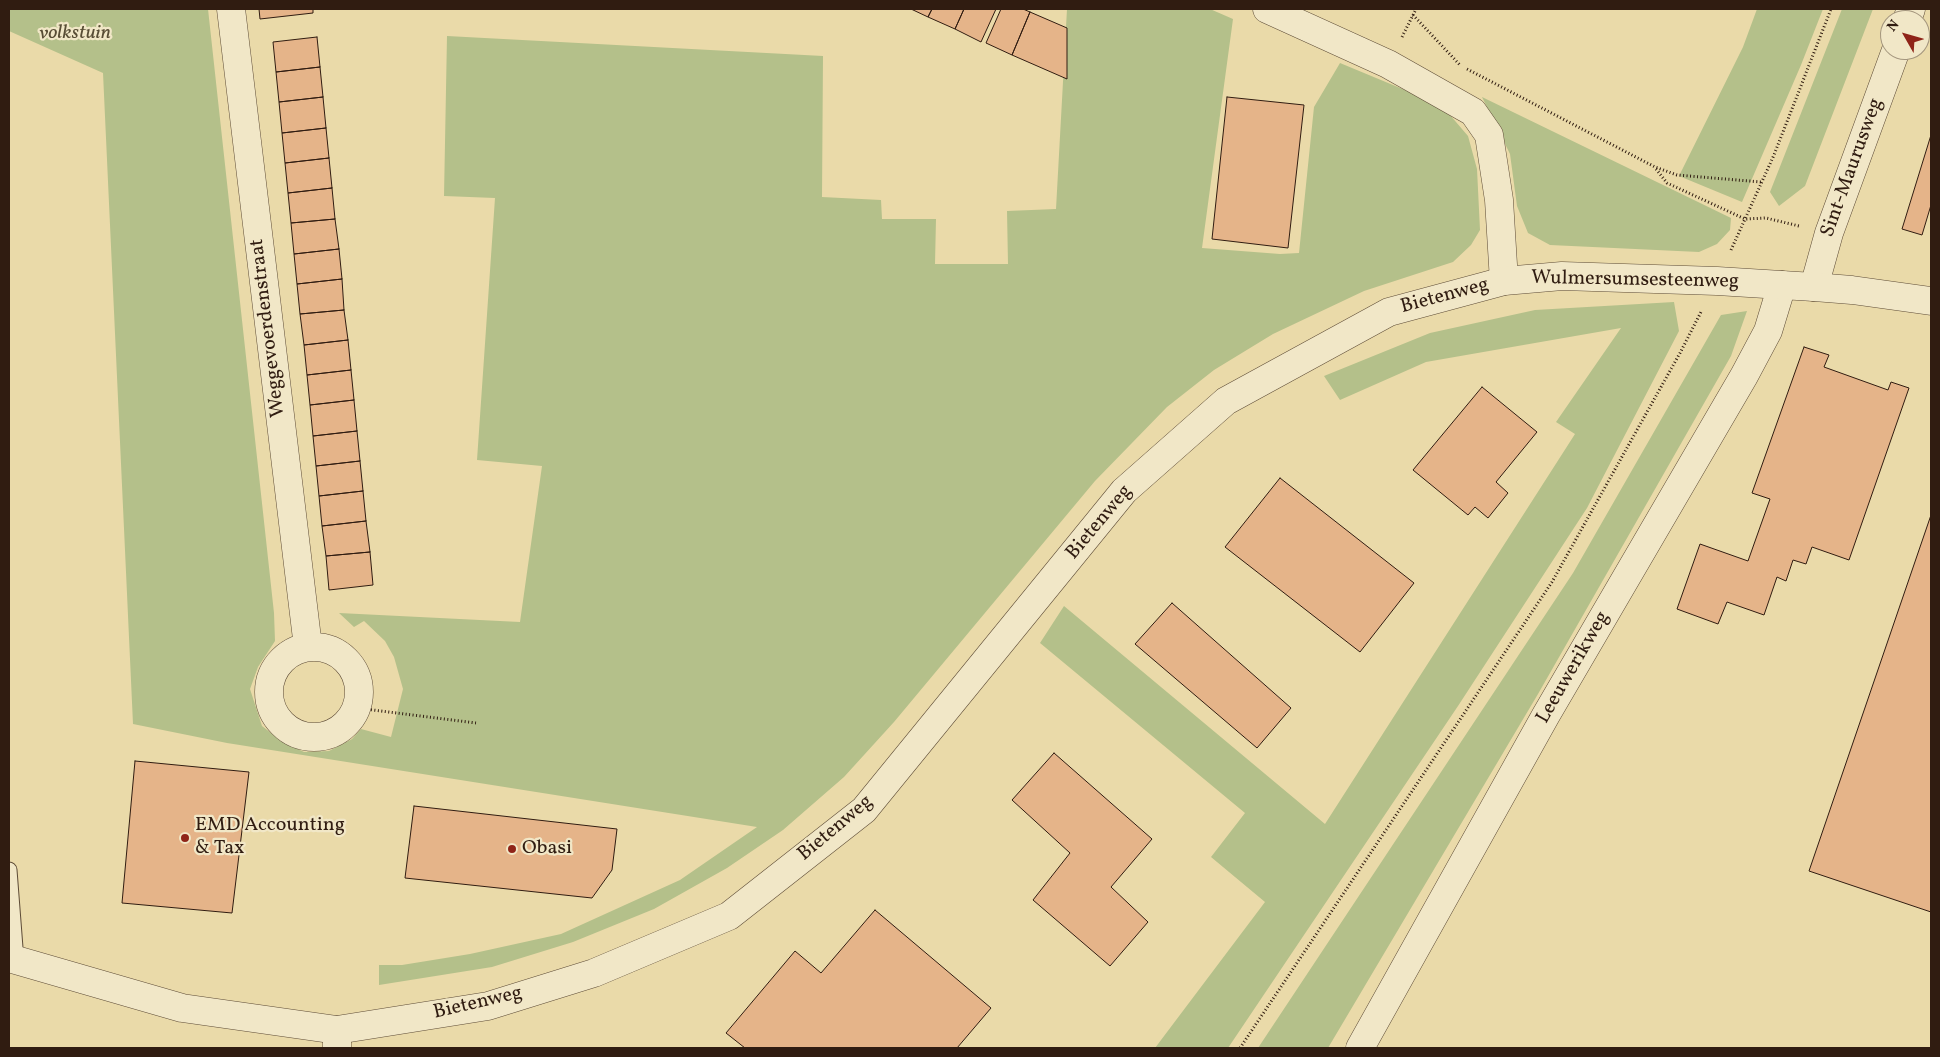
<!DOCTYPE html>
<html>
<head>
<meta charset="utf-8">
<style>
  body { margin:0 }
  #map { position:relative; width:1940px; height:1057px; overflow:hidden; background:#eadaa9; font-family:Vollkorn,serif }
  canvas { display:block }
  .frame { position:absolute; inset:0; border:10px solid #301c11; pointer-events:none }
  .north { position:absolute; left:1880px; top:10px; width:50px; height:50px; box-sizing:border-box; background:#f1e7c7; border:1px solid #a4967e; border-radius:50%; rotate:308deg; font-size:14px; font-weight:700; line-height:20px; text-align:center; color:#301c11 }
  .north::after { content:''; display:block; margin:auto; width:18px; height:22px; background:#8f2418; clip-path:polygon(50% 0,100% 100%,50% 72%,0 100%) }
</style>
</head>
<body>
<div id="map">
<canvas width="1940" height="1057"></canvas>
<div class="frame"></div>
<div class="north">N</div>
</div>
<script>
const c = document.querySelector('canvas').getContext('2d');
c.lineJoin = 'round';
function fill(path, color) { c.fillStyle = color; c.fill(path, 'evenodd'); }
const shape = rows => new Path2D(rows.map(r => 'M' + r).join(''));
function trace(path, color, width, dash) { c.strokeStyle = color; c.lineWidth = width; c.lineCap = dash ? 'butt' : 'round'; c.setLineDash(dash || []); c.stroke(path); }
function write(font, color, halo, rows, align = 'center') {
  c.font = font + ' Vollkorn,serif'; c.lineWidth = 4.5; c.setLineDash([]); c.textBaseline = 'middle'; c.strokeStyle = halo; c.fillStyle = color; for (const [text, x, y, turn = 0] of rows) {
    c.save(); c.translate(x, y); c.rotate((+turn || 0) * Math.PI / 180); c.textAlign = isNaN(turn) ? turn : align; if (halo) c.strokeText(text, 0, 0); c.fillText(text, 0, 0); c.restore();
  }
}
fill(shape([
  [9,9,208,9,274,613,275,641,258,667,250,689,262,726,280,740,304,752,329,751,352,739,361,729,391,737,403,689,394,657,385,641,364,621,354,627,339,613,520,622,542,466,477,460,495,198,444,196,447,36,823,56,822,197,881,200,882,219,936,219,935,264,1008,264,1007,211,1056,209,1067,9,1210,9,1233,19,1202,248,1280,254,1299,253,1314,107,1340,63,1429,100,1450,115,1468,136,1477,169,1480,230,1471,245,1453,262,1364,291,1273,334,1214,370,1167,407,1095,481,894,722,844,777,783,830,727,868,654,909,573,942,492,967,379,985,379,965,402,965,470,954,561,934,680,880,757,827,227,743,133,724,103,73,9,31],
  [1757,9,1823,9,1801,65,1742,202,1679,176,1743,47],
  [1842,9,1873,9,1805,186,1779,206,1770,192],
  [1482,97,1731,218,1730,230,1717,244,1699,252,1550,245,1528,233,1517,206,1510,154],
  [1674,302,1679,331,1587,508,1458,706,1228,1048,1155,1048,1265,902,1211,857,1245,813,1040,643,1064,606,1325,824,1575,434,1556,422,1621,328,1426,362,1340,400,1324,376,1430,333,1535,310],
  [1747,311,1731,356,1538,694,1328,1048,1258,1048,1573,573,1721,315]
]), '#b4c08a');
const building = shape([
  [259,9,313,9,313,13,260,19,259,9],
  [911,9,932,9,928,17,911,9],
  [932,9,964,9,955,29,928,17,932,9],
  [964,9,996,9,981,42,955,29,964,9],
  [1001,9,1023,9,1030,12,1012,55,986,43,1001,9],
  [1030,12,1067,28,1067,79,1012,55,1030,12],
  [317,37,320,67,276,72,273,42,317,37],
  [320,67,323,97,279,102,276,72,320,67],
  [323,97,326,128,282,133,279,102,323,97],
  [1227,97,1304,105,1288,248,1212,239,1227,97],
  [326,128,329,158,285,163,282,133,326,128],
  [1931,135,1931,205,1922,235,1902,229,1931,135],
  [329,158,332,188,288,193,285,163,329,158],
  [332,188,335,219,291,223,288,193,332,188],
  [335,219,339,249,294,254,291,223,335,219],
  [339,249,342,279,297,284,294,254,339,249],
  [342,279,344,310,300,314,297,284,342,279],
  [344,310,348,340,304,345,300,314,344,310],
  [348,340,351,370,307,375,304,345,348,340],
  [1804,347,1829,355,1824,367,1888,390,1891,382,1909,388,1849,560,1812,547,1806,564,1793,560,1786,581,1777,577,1764,615,1727,602,1718,624,1677,609,1700,544,1748,561,1770,499,1752,493,1804,347],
  [351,370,354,400,310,405,307,375,351,370],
  [1482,387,1537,432,1496,482,1508,493,1488,518,1475,507,1468,515,1413,470,1482,387],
  [354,400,357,431,313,436,310,405,354,400],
  [357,431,360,461,316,466,313,436,357,431],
  [360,461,363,491,319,496,316,466,360,461],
  [1280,478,1414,583,1360,652,1225,547,1280,478],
  [363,491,366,521,322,526,319,496,363,491],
  [1931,515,1931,912,1809,871,1931,515],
  [366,521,370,552,326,556,322,526,366,521],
  [370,552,373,585,329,590,326,556,370,552],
  [1172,603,1291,708,1257,748,1135,644,1172,603],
  [1054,753,1152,839,1111,887,1148,922,1110,966,1033,900,1070,853,1012,800,1054,753],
  [135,761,249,772,232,913,122,903,135,761],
  [414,806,617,829,612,870,592,898,405,878,414,806],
  [875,910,991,1008,957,1048,745,1048,726,1033,795,951,821,973,875,910]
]);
fill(building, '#e5b489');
trace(building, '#301c11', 1);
const service = shape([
  [9,870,16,961]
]);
const minor = shape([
  [231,9,308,647],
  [1267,9,1388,64,1473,112,1489,135,1499,200,1504,281],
  [1907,20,1911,9],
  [1814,287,1829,233,1896,50],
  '269 692a45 45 0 1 1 90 0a45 45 0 1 1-90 0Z',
  [337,1048,337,1030],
  [1360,1048,1546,715,1744,376,1768,331,1782,285]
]);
const tertiary = shape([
  [9,958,182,1008,337,1030,488,1006,594,973,729,916,864,810,1124,491,1226,401,1389,312,1504,281,1562,276,1717,281,1814,287,1852,290,1931,301]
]);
trace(service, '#5e4c37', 17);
trace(minor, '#5e4c37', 29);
trace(tertiary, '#5e4c37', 29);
trace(shape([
  [1413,15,1460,65],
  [1402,37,1416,9],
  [1467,69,1655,167,1677,175,1761,182],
  [1656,169,1667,183,1745,219,1766,218,1799,226],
  [1731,250,1774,155,1831,9],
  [357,708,476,723],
  [1240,1048,1552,582,1680,353,1701,312]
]), '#301c11', 3, [1, 2.5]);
trace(service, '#f1e7c7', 15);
trace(minor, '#f1e7c7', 28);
trace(tertiary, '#f1e7c7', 28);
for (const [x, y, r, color] of [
  [185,838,5,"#8f2418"],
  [512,849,5,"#8f2418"]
]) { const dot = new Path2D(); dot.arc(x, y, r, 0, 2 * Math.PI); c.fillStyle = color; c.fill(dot); trace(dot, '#f1e7c7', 2); }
write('italic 20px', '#584d35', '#f1e7c7', [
  ["volkstuin",75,34]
]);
write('20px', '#301c11', '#f1e7c7', [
  ["Sint-Maurusweg",1853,168,-70],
  ["Wulmersumsesteenweg",1635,281,1],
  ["Bietenweg",1445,297,-15],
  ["Weggevoerdenstraat",269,328,-97],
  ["Bietenweg",1100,523,-50],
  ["Leeuwerikweg",1574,668,-60],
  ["Bietenweg",836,829,-40],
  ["Bietenweg",478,1004,-13]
]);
write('20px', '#301c11', '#f1e7c7', [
  ["EMD Accounting",195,826],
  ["& Tax",195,849],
  ["Obasi",522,849]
], 'left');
</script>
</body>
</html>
